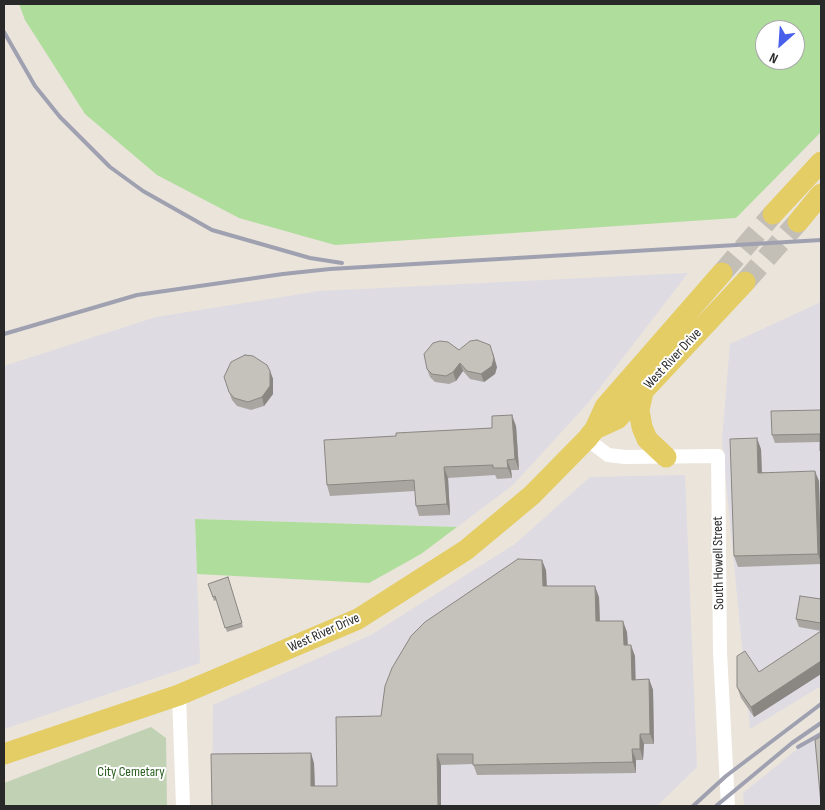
<!DOCTYPE html>
<html>
<head>
<meta charset="utf-8">
<style>
  body { margin:0 }
  #map { position:relative; width:825px; height:810px; overflow:hidden; background:#eae4db; font-family:"Sofia Sans Condensed",sans-serif }
  canvas { display:block }
  .frame { position:absolute; inset:0; border:5px solid #292929; pointer-events:none }
  .north { position:absolute; left:755px; top:20px; width:50px; height:50px; box-sizing:border-box; background:#fff; border:1px solid #a9a9a9; border-radius:50%; rotate:206deg; font-size:14px; font-weight:700; line-height:20px; text-align:center; color:#292929 }
  .north::after { content:''; display:block; margin:auto; width:18px; height:22px; background:#475feb; clip-path:polygon(50% 0,100% 100%,50% 72%,0 100%) }
</style>
</head>
<body>
<div id="map">
<canvas width="825" height="810"></canvas>
<div class="frame"></div>
<div class="north">N</div>
</div>
<script>
const c = document.querySelector('canvas').getContext('2d');
c.lineJoin = 'round';
function fill(path, color) { c.fillStyle = color; c.fill(path, 'evenodd'); }
const shape = rows => new Path2D(rows.map(r => 'M' + r).join(''));
function trace(path, color, width, dash) { c.strokeStyle = color; c.lineWidth = width; c.lineCap = dash ? 'butt' : 'round'; c.setLineDash(dash || []); c.stroke(path); }
function write(font, color, halo, rows, align = 'center') {
  c.font = font + ' "Sofia Sans Condensed",sans-serif'; c.lineWidth = 4; c.setLineDash([]); c.textBaseline = 'middle'; c.strokeStyle = halo; c.fillStyle = color; for (const [text, x, y, turn = 0] of rows) {
    c.save(); c.translate(x, y); c.rotate((+turn || 0) * Math.PI / 180); c.textAlign = isNaN(turn) ? turn : align; if (halo) c.strokeText(text, 0, 0); c.fillText(text, 0, 0); c.restore();
  }
}
fill(shape([
  [688,273,588,403,513,485,457,527,195,519,200,663,4,729,4,366,156,317,320,291],
  [821,302,821,686,750,729,722,440,730,344],
  [685,475,697,767,657,806,212,806,213,705,371,635,515,544,590,477],
  [821,730,821,806,744,806,743,793]
]), '#dedbe3');
fill(shape([
  [19,4,821,4,821,132,736,218,335,245,239,218,157,175,85,114,25,20],
  [765,30,795,30,795,60,765,60],
  [195,519,457,527,421,554,369,583,197,574]
]), '#afdd9b');
fill(shape([
  [151,727,166,738,167,806,4,806,4,783]
]), '#c1d2b4');
trace(shape([
  [722,273,773,214],
  [745,282,798,222]
]), '#c3bfb7', 21, [21, 11]);
trace(shape([
  [587,439,608,455,625,457,718,456,720,652,728,806],
  [179,695,183,806]
]), '#fff', 14);
trace(shape([
  [773,214,821,162],
  [798,222,821,194],
  [643,392,639,410,642,427,647,439,666,457],
  [595,429,617,419,745,282],
  [4,754,179,695,358,619,466,550,532,495,587,439,595,429,605,407,722,273]
]), '#e5cd65', 21);
trace(shape([
  [4,32,35,86,60,117,110,167,143,191,212,230,310,258,342,263],
  [4,334,137,295,283,274,330,269,821,240],
  [798,747,821,734],
  [693,806,726,776,821,704],
  [716,806,792,743,821,723]
]), '#9fa1b1', 4);
fill(shape([
  [459,350,497,367,495,374,484,382,470,379,463,371,456,381,449,384,435,382,430,377,427,369],
  [270,371,273,379,273,394,264,406,251,410,237,406,232,400,229,392],
  [821,410,821,454,820,451,820,442,775,443,772,435],
  [516,426,519,470,511,470,512,478,497,479,495,475,448,478,450,515,419,516,416,506,415,491,330,496,327,485,396,436],
  [761,449,762,472,819,481,821,564,738,567,734,556],
  [546,570,547,586,599,597,600,621,627,632,628,645,635,656,635,680,649,679,653,690,654,744,644,744,643,760,636,760,636,773,477,775,473,764,441,765,441,806,212,806,314,763,315,786,337,786,381,716],
  [228,577,243,627,227,632,217,600,214,601,208,584],
  [821,599,821,631,799,627,796,619],
  [821,631,821,674,754,717,741,698,737,687]
]), '#a9a6a1');
fill(shape([
  [493,353,497,367,495,374,484,382,481,374],
  [460,363,463,371,456,381,453,372],
  [270,371,273,379,273,394,264,406,262,397],
  [512,415,516,426,519,470,515,459],
  [757,438,761,449,762,483,758,473],
  [507,460,511,470,512,478,508,468],
  [444,467,448,478,450,515,447,504],
  [815,471,819,481,821,563,818,554],
  [542,560,546,570,547,597,543,586],
  [595,586,599,597,600,631,596,621],
  [623,621,627,632,628,656,624,645],
  [631,645,635,656,636,690,632,680],
  [821,661,821,674,754,717,751,707],
  [649,679,653,690,654,744,650,734],
  [640,734,644,744,643,760,640,749],
  [632,749,636,760,636,773,633,762],
  [311,753,314,763,315,796,311,786],
  [437,754,441,765,441,806,438,806]
]), '#8a8783');
const building = shape([
  [477,340,490,345,494,358,492,366,481,374,467,371,460,363,453,372,446,376,432,374,427,369,424,354,433,343,440,341,448,342,459,350,470,341,477,340],
  [245,355,253,356,267,365,270,371,270,386,262,397,248,402,234,398,229,392,224,377,231,362,245,355],
  [821,410,821,451,820,451,820,434,772,435,771,411,821,410],
  [512,415,515,459,507,460,508,468,493,468,493,465,444,467,447,504,416,506,414,480,327,485,324,440,396,436,396,433,492,428,492,416,512,415],
  [757,438,758,473,815,471,818,554,734,556,730,439,757,438],
  [518,559,542,560,543,586,595,586,596,621,623,621,624,645,631,645,632,680,649,679,650,734,640,734,640,749,632,749,633,762,473,765,473,754,437,754,438,806,212,806,211,754,311,753,311,786,337,786,336,717,381,716,385,686,392,668,411,636,425,622,518,559],
  [228,577,242,623,225,628,215,596,213,597,208,584,228,577],
  [800,596,821,599,821,623,796,619,800,596],
  [821,631,821,661,751,707,737,687,737,656,745,651,759,672,821,631],
  [821,736,821,804,815,740,821,736]
]);
fill(building, '#c5c1bb');
trace(building, '#8a8783', 1);
write('14px', '#292929', '#fff', [
  ["West River Drive",673,359,-47],
  ["South Howell Street",719,563,-91],
  ["West River Drive",324,633,-24]
]);
write('14px', '#2a5f1f', '#fff', [
  ["City Cemetary",131,772]
]);
</script>
</body>
</html>
